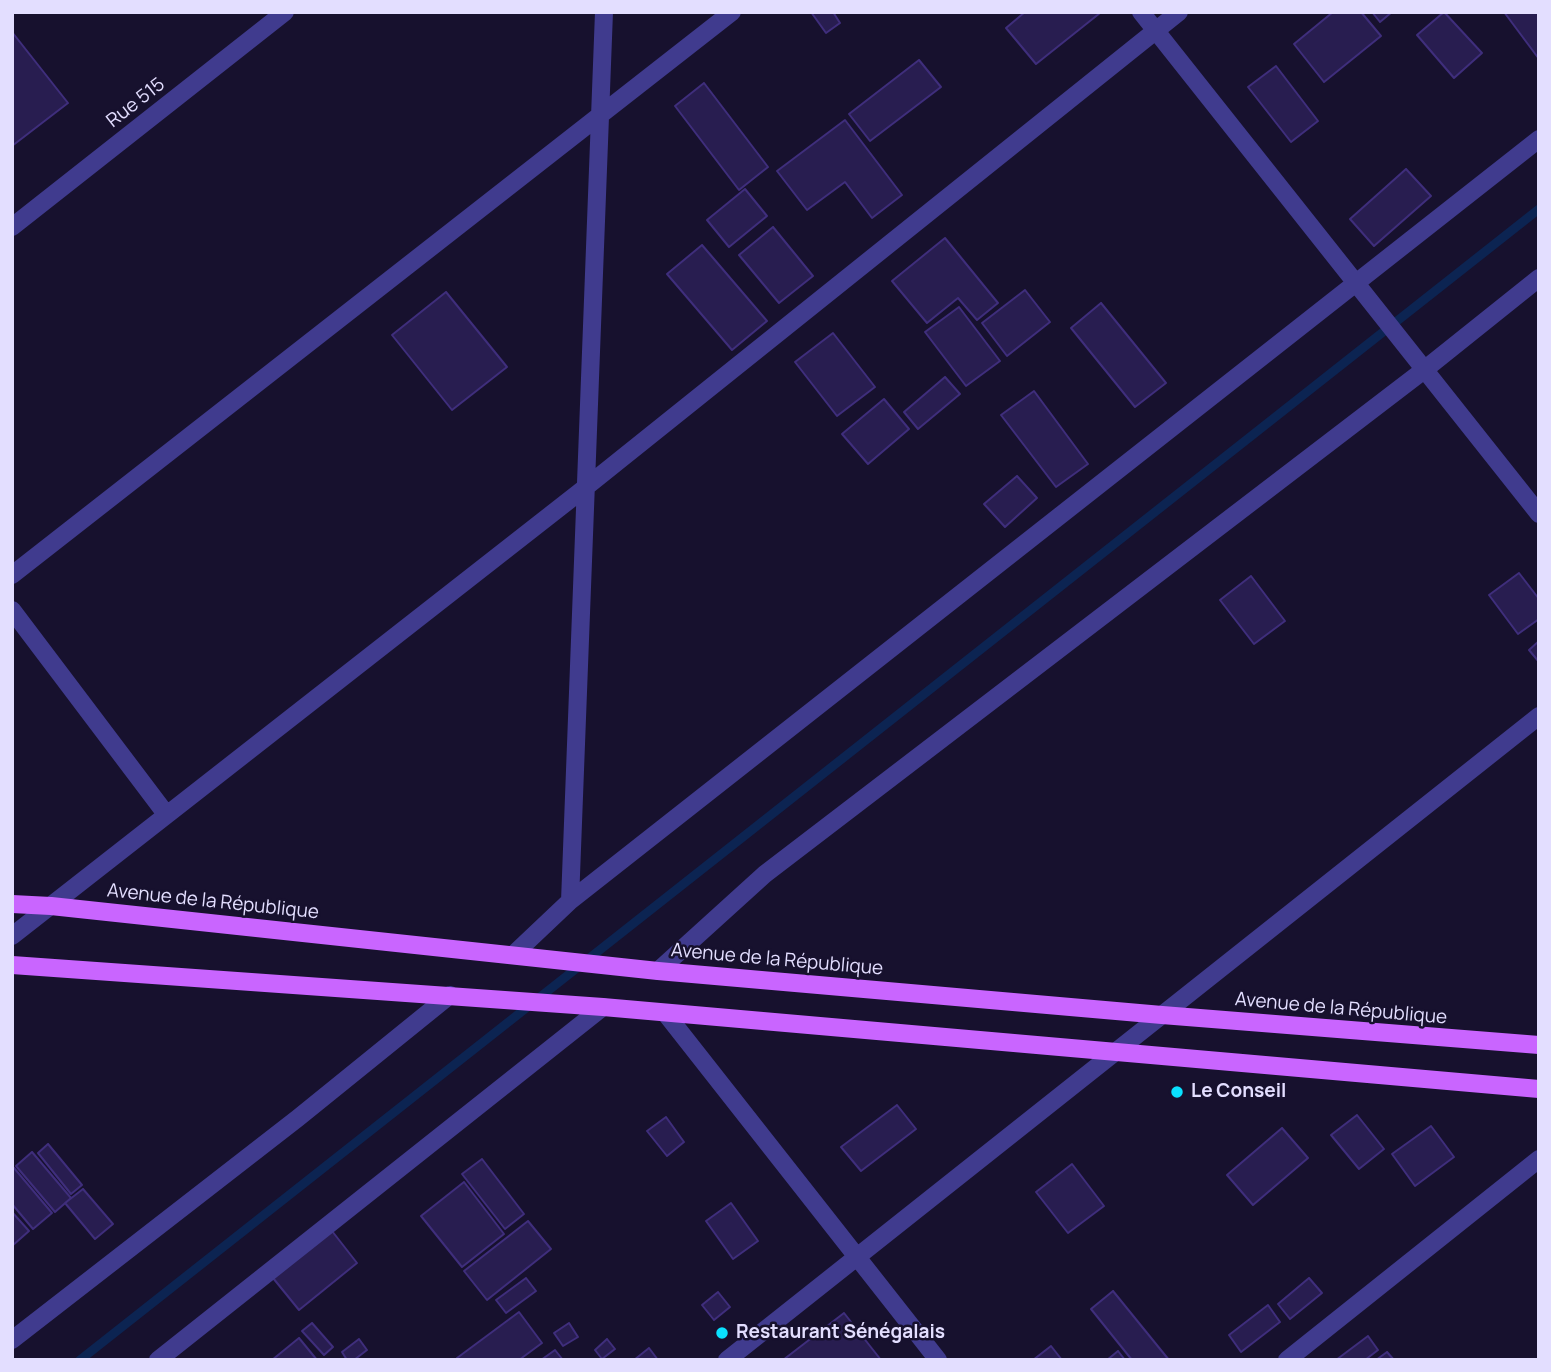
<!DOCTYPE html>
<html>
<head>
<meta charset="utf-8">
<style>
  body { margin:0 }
  #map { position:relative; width:1551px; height:1372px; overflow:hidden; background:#17112e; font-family:Manrope,sans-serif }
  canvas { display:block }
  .frame { position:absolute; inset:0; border:14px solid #e3deff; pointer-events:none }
</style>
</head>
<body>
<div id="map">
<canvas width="1551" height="1372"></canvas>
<div class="frame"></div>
</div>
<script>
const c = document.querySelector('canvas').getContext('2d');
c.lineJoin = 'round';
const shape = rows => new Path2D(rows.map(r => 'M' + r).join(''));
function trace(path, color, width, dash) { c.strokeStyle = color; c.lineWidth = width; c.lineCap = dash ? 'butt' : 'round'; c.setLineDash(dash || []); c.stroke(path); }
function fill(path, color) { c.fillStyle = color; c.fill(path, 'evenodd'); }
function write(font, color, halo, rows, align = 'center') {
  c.font = font + ' Manrope,sans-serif'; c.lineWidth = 5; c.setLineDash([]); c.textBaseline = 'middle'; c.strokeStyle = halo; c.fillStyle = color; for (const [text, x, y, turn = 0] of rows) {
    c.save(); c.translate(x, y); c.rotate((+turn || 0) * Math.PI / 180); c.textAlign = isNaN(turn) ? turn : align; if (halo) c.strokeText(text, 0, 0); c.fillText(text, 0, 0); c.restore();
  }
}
trace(shape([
  [80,1360,1539,209]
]), '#0c2452', 9);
const building = shape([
  [811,12,833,12,840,23,826,33,811,12],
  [1025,12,1099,12,1100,13,1036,64,1006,28,1025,12],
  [1333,12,1361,12,1381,36,1324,82,1294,44,1333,12],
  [1372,12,1392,12,1380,22,1372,12],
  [1444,12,1482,53,1454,78,1417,35,1444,12],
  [1504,12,1539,12,1539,59,1504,12],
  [12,32,68,103,12,146,12,32],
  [919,60,941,87,870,141,849,114,919,60],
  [1276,66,1318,121,1291,142,1248,87,1276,66],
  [704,83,768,167,739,190,675,106,704,83],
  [845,120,902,195,872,218,845,182,807,210,777,171,845,120],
  [1406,169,1431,196,1374,246,1350,219,1406,169],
  [745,189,767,216,729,247,707,220,745,189],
  [773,227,813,276,779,303,739,255,773,227],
  [945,238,998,303,977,320,958,298,927,323,892,281,945,238],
  [702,245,767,321,732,350,667,274,702,245],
  [1025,290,1050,322,1007,356,982,323,1025,290],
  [446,292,507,367,452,410,392,335,446,292],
  [1101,303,1166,383,1135,407,1071,328,1101,303],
  [959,307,1000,361,966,386,925,332,959,307],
  [833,333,875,387,837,416,795,362,833,333],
  [945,377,960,394,918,429,904,412,945,377],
  [1034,391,1088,464,1056,487,1001,415,1034,391],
  [884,399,909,429,868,464,842,434,884,399],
  [1017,476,1037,498,1005,527,984,504,1017,476],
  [1519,573,1539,599,1539,619,1518,634,1489,595,1519,573],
  [1251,576,1285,621,1254,644,1220,600,1251,576],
  [1539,641,1539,662,1529,650,1539,641],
  [897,1105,916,1129,861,1171,841,1147,897,1105],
  [1357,1115,1384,1149,1359,1169,1331,1135,1357,1115],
  [666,1117,684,1142,667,1156,647,1131,666,1117],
  [1431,1126,1454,1157,1415,1186,1392,1154,1431,1126],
  [1282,1128,1308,1158,1253,1205,1227,1175,1282,1128],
  [48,1144,82,1185,71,1194,38,1153,48,1144],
  [32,1152,71,1198,55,1212,16,1166,32,1152],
  [482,1159,524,1214,505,1229,462,1174,482,1159],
  [1072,1164,1104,1206,1068,1233,1036,1192,1072,1164],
  [14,1168,52,1213,33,1229,12,1204,12,1170,14,1168],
  [464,1182,504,1234,462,1267,421,1216,464,1182],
  [83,1189,113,1224,95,1239,65,1203,83,1189],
  [731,1203,758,1241,733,1259,706,1221,731,1203],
  [12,1212,29,1231,12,1246,12,1212],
  [528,1221,551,1249,487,1300,464,1271,528,1221],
  [332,1231,357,1263,299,1310,273,1278,332,1231],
  [526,1278,536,1291,506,1313,496,1300,526,1278],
  [1309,1278,1322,1293,1290,1319,1278,1304,1309,1278],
  [1113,1291,1169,1360,1132,1360,1091,1309,1113,1291],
  [718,1292,730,1307,714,1320,702,1305,718,1292],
  [1268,1305,1280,1322,1241,1352,1229,1335,1268,1305],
  [519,1312,542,1343,519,1360,459,1360,457,1358,519,1312],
  [844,1313,881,1360,783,1360,844,1313],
  [312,1323,333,1347,324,1355,302,1331,312,1323],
  [569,1323,578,1337,563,1346,554,1333,569,1323],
  [1368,1336,1378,1350,1365,1360,1336,1360,1368,1336],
  [299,1338,317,1360,272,1360,299,1338],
  [359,1339,367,1350,354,1360,347,1360,342,1352,359,1339],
  [607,1339,615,1349,602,1359,595,1350,607,1339],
  [1051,1346,1062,1360,1033,1360,1051,1346],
  [649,1348,658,1360,634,1360,649,1348],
  [555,1350,563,1360,541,1360,555,1350],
  [1118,1351,1125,1360,1107,1360,1118,1351],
  [1387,1352,1394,1360,1376,1360,1387,1352]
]);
fill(building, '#281d50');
trace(building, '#3f2e7c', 2);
trace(shape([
  [1141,12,1539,514],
  [12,227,285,12],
  [12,575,732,12],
  [12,610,166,814],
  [570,901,604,12],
  [12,936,586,487,1179,12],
  [514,954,570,901,1539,139],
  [658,971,765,874,1424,370,1539,278],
  [666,1014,938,1360],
  [12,1340,298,1118,450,995],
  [158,1360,603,1007],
  [727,1360,1539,716],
  [1287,1360,1539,1159]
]), '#403b8e', 18);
trace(shape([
  [12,904,51,906,658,971,1162,1015,1539,1045],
  [12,965,603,1007,1539,1089]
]), '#c965ff', 18);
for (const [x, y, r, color] of [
  [1177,1092,7,"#0ae1ff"],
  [722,1333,7,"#0ae1ff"]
]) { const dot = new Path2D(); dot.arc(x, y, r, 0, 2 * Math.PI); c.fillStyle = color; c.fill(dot); trace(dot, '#17112e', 2.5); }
write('19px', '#e3deff', '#17112e', [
  ["Rue 515",136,103,-38],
  ["Avenue de la République",213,902,6],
  ["Avenue de la République",777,960,5],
  ["Avenue de la République",1341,1009,5]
]);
write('bold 19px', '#e3deff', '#17112e', [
  ["Le Conseil",1191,1092],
  ["Restaurant Sénégalais",736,1333]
], 'left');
</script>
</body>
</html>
